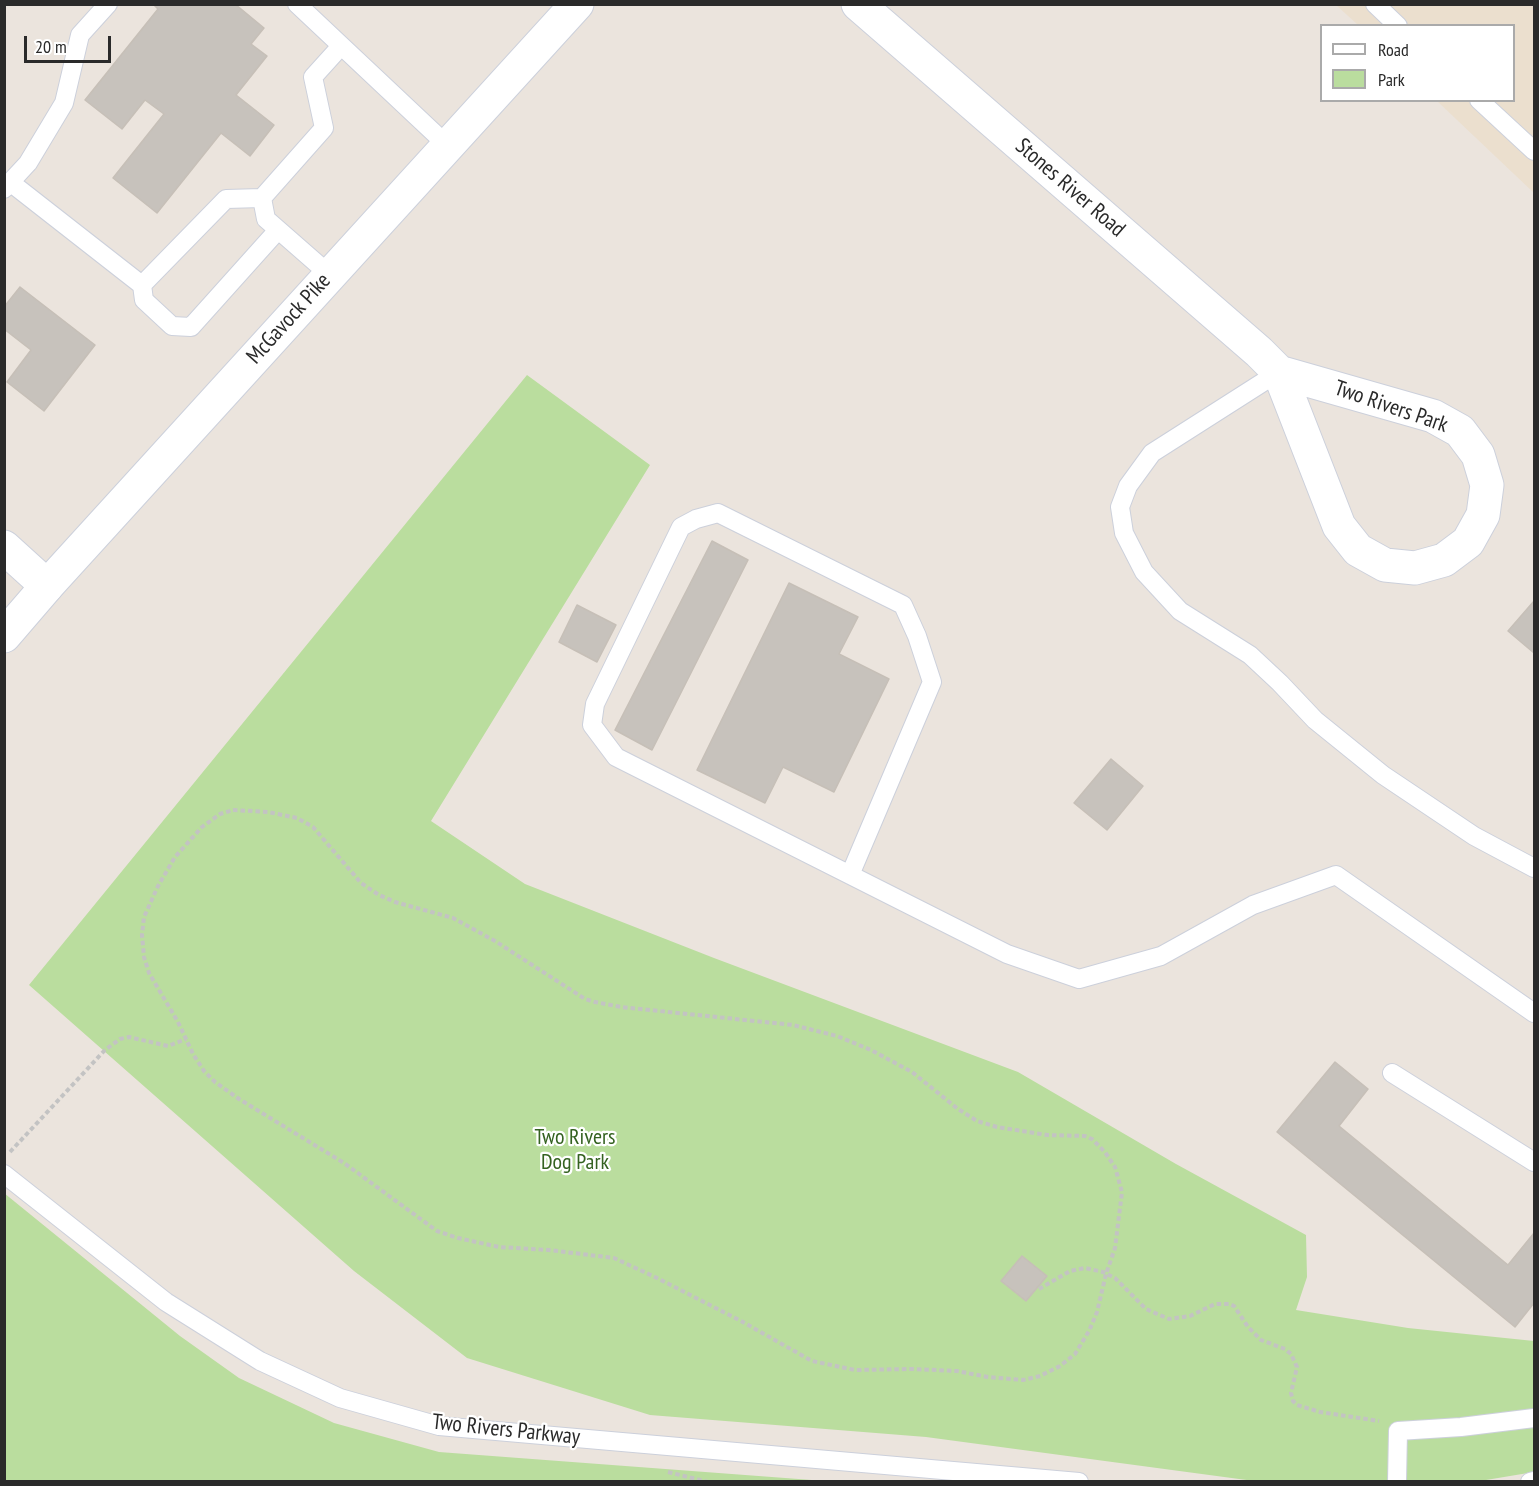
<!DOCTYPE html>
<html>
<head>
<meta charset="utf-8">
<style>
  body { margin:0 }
  #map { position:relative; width:1539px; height:1486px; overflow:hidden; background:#ebe4dd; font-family:"PT Sans Narrow",sans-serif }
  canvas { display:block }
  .frame { position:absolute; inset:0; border:6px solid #2a2a2a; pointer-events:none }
  .legend { position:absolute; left:1320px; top:24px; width:195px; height:78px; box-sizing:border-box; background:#fff; border:2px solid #aaa; margin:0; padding:8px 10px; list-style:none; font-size:18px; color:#2a2a2a }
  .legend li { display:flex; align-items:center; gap:12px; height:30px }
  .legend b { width:30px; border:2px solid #aaa }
  .scale { position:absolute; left:24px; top:36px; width:87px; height:27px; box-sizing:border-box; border:3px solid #2a2a2a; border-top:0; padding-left:8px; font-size:18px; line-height:21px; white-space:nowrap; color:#2a2a2a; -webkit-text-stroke:4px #fff; paint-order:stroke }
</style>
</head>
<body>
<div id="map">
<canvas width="1539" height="1486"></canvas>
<div class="frame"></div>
<ul class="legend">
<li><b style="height:8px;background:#fff"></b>Road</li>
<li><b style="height:16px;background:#badd9e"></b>Park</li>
</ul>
<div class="scale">20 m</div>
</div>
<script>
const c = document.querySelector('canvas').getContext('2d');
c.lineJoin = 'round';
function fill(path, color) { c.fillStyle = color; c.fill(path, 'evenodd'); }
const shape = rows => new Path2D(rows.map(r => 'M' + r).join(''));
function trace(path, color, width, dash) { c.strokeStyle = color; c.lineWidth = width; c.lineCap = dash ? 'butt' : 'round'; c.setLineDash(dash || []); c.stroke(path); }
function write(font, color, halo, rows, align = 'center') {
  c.font = font + ' "PT Sans Narrow",sans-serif'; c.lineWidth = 4.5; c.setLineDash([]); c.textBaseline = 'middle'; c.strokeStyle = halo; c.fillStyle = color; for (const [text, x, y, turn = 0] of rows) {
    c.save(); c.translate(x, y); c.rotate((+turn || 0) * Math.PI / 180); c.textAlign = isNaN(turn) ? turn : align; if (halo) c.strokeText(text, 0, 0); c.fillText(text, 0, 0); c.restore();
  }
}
fill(shape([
  [1336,5,1534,5,1534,193,1437,101,1514,100,1514,26,1358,25]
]), '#ebdfce');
fill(shape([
  [527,375,650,465,431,821,525,884,714,958,1018,1072,1176,1164,1306,1235,1307,1277,1296,1310,1408,1328,1534,1341,1534,1472,1474,1482,1254,1481,926,1437,650,1415,467,1358,354,1271,29,985],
  [4,1193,180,1336,239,1378,334,1423,439,1452,825,1481,5,1481]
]), '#badd9e');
const building = shape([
  [153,4,235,4,264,28,251,44,267,56,236,95,274,125,250,156,221,133,157,213,113,178,164,114,145,100,122,129,85,100,158,9,153,4],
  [20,287,95,345,44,411,7,382,31,350,4,329,4,307,20,287],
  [712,541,748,560,652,750,615,730,712,541],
  [789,583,858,617,839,654,889,679,834,792,783,767,765,803,697,770,789,583],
  [1534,601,1534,653,1508,631,1534,601],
  [577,605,616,625,597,662,559,642,577,605],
  [1111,759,1143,786,1107,830,1074,803,1111,759],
  [1335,1062,1368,1089,1339,1126,1508,1265,1534,1233,1534,1303,1515,1327,1277,1132,1335,1062],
  [1022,1256,1047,1276,1026,1301,1001,1281,1022,1256]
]);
fill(building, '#c7c2bc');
trace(building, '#c6bfb7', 1.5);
const service = shape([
  [297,4,448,146],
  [1375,4,1398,26],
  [1479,100,1534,151],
  [10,182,143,286],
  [4,189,28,163,64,103,80,35,108,4],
  [262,198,226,199,142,285,144,300,172,326,191,327,278,230],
  [330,275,266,219,262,198,324,128,313,77,341,46],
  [1279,372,1152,453,1128,486,1120,507,1124,533,1144,572,1180,611,1250,655,1280,683,1315,720,1383,775,1474,836,1534,868],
  [850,875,932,682,917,636,903,605,718,513,696,519,681,527,595,704,592,725,616,757,1007,954,1079,979,1161,956,1253,905,1336,875,1534,1013],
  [1392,1073,1534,1162],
  [4,1174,166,1302,260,1361,340,1398,439,1426,1079,1482],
  [1397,1482,1398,1431,1461,1427,1534,1418],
  [1530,1482,1534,1481]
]);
const minor = shape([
  [858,4,1259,352,1279,372,1339,526,1358,550,1385,565,1415,568,1444,560,1468,542,1483,515,1487,485,1478,455,1460,431,1433,416,1279,372],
  [4,547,47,586]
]);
const secondary = shape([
  [4,636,47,586,577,4]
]);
trace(service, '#ccd0db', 20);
trace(minor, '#ccd0db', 35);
trace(secondary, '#ccd0db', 35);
trace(shape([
  [233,810,268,812,297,818,313,827,361,883,379,895,395,902,453,918,495,941,585,999,595,1002,621,1007,793,1025,837,1036,871,1050,912,1072,958,1109,977,1121,997,1127,1047,1135,1085,1136,1092,1139,1105,1152,1115,1167,1122,1192,1115,1248,1106,1274,1097,1312,1089,1331,1075,1354,1060,1366,1040,1376,1023,1380,988,1377,957,1371,913,1369,855,1370,812,1361,741,1321,657,1278,614,1258,549,1250,499,1247,458,1238,437,1231,344,1163,239,1099,215,1082,204,1071,193,1054,178,1022,149,973,144,957,142,935,144,917,158,886,175,857,202,827,220,814,233,810],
  [10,1152,105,1050,120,1039,129,1037,168,1046,186,1039],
  [1039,1289,1070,1271,1085,1268,1103,1272,1115,1278,1146,1309,1169,1319,1190,1316,1215,1304,1229,1304,1234,1306,1248,1327,1261,1340,1285,1349,1291,1354,1297,1367,1291,1393,1293,1401,1297,1405,1320,1412,1379,1421],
  [668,1472,708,1482]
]), '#c3c3c3', 4, [4.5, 3]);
trace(service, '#fff', 18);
trace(minor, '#fff', 33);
trace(secondary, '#fff', 33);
write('22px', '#2a2a2a', '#fff', [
  ["Stones River Road",1070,188,41],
  ["McGavock Pike",289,319,-48],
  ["Two Rivers Park",1391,407,19],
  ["Two Rivers Parkway",506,1430,6]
]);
write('22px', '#346220', '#fff', [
  ["Two Rivers",575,1138],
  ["Dog Park",575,1163]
]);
</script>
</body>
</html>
